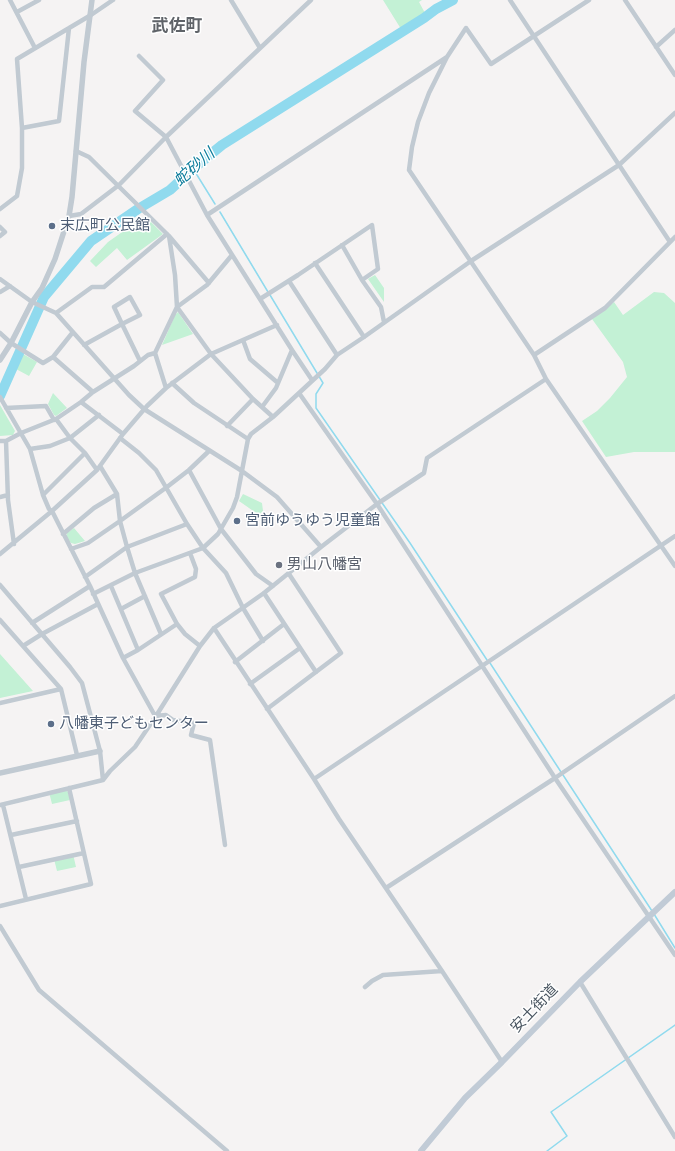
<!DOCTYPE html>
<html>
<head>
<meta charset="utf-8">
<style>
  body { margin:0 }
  canvas { display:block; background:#f5f3f3 }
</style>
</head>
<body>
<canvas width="675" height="1151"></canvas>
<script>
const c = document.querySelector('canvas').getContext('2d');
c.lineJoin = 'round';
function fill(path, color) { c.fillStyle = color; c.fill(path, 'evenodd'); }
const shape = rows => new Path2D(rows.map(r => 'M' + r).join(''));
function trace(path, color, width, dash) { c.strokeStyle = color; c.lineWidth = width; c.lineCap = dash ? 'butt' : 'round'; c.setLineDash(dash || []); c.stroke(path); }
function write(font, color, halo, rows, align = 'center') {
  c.font = font + ' "Titillium Web","Noto Sans JP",sans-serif'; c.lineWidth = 3; c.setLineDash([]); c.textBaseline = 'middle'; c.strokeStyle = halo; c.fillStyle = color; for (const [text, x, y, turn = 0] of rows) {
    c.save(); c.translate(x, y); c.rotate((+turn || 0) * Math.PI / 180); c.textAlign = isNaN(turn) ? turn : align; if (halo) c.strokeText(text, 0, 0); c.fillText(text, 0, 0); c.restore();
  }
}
fill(shape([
  [383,0,422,0,419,2,425,13,401,29],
  [145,216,163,234,127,260,117,248,96,267,90,261,108,242],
  [375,275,384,288,384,302,368,279],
  [654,292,664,293,675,303,675,452,634,452,606,457,582,421,597,411,610,398,627,377,623,362,592,319,614,302,623,315],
  [178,312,193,334,162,345,175,315],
  [23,354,37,362,29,376,16,369],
  [53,393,67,408,56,416,54,415,48,404],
  [0,405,15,431,13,435,0,436],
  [243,494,262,503,263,511,259,515,239,501],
  [74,528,85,541,75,544,71,543,66,537,67,533],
  [0,654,33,691,0,698],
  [63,788,68,792,70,800,52,804,49,792],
  [73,854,76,867,57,871,54,859]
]), '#c3f1d5');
trace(shape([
  [195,167,197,175,215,204],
  [220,212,268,292],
  [270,295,323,383,316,394,316,408,410,543,487,660],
  [490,663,561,772],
  [563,775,652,911],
  [654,914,675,948],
  [547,1151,567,1136,551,1112,675,1025]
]), '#90daee', 1.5);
trace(shape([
  [0,396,44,297,91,241,138,209,170,190,195,167,222,145,424,18,436,9,453,0]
]), '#90daee', 10);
trace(shape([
  [10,0,35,48],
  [231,0,260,48],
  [510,0,670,242],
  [625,0,675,75],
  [17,12,39,0],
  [656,47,675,30],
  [139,56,163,80,135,111,166,137,207,215,292,350,312,380],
  [447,57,429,93,418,122,412,147,409,170,534,355,546,379,675,566],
  [22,128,59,121,69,28],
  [0,209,17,196,22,168,22,128,17,59,91,15,113,0],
  [207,215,447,57,466,28,491,64,589,0],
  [69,216,81,214,119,185,166,137,311,0],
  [0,227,5,232,0,236],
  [169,236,209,283],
  [342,245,362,280,381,307,384,322],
  [232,255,207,285,177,307,211,354,253,399,273,417],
  [315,263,364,337],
  [0,279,32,302,56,313,129,395,144,409,242,471,277,497,321,547],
  [289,281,337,355],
  [0,292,10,286],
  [260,299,298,275,372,225,378,269,362,280],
  [56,313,92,287,104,287,167,234],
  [0,333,11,343,43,363,53,357,73,332],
  [243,340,250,359,278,383],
  [84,345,122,324,140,315,130,297,114,307,122,324,140,361],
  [155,353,166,388],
  [534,355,605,308,675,237],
  [53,357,93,392],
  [172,383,194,403,248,439],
  [299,393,377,504,555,778,675,955],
  [0,397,30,449,43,495,49,509,52,511,90,586,123,658,154,714,156,716],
  [81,402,123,434],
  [262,407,276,388,292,350],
  [6,408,46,406,54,420],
  [56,419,70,438,85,453,97,470],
  [227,426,253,399],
  [120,438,139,453,156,470,187,524,203,548,226,573,243,608,263,641],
  [0,441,6,441,21,433,56,419,81,402,93,392,134,366,148,355,155,353,177,307,175,275,169,236,89,157,76,151],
  [6,441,8,500,14,544],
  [30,449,50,446,70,438,99,415],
  [100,466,117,494,120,521,127,547,135,573,161,634],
  [189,470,221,529,256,574,273,586],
  [43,495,85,453],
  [0,497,8,495],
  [63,534,94,508,117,494],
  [71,549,88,543,120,521,167,487,189,470,209,451],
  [190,553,196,569,195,577,161,594,177,624,185,634,200,646],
  [0,554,52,511,97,470,123,434,147,406,166,388,211,354,277,325],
  [85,577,127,547,187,524],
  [0,585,70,667,82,683,100,751,103,780],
  [111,586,138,650],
  [264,593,316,672],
  [93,594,135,573,203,548,218,534,233,508,237,497,248,439,251,434,273,417,325,369,337,355,364,337,471,261,619,165,675,113],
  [121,609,145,596],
  [0,620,61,689,77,755],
  [32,623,90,586],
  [214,628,314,779,339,819,442,971,502,1062],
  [23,646,42,634,98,604],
  [123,658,138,650,177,624],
  [235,662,284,624],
  [250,684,300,648],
  [0,703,61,689],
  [267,709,341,653,289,574],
  [156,716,166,715,173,720,194,723,191,735,210,740,225,845],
  [314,779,675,536],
  [0,805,103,780,110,771,135,747,156,716,200,646,214,628,264,593,321,547,377,504,424,473,427,458,546,379],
  [3,805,26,899],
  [11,835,77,821],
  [19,867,84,853],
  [386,888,555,778,675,696],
  [0,906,91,884,69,788],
  [0,926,39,990,227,1151],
  [580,982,675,1137],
  [365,987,372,981,383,975,442,971]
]), '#c1cad2', 4.5);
trace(shape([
  [0,360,11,343,32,302,42,288,55,259,69,216,72,197,84,62,92,0],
  [0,773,100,751]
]), '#c1cad2', 5.5);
trace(shape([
  [421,1151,465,1098,502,1062,580,982,675,892]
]), '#c1cbd6', 6);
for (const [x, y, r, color] of [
  [52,226,4,"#5c6f8a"],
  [237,521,4,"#5c6f8a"],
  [279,565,4,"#6b7280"],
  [51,724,4,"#5c6f8a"]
]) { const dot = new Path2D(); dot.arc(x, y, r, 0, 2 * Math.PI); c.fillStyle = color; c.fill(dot); trace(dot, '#fff', 1.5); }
write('15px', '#4e5e75', '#fff', [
  ["末広町公民館",60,226],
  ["宮前ゆうゆう児童館",245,521],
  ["八幡東子どもセンター",59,724]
], 'left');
write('15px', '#5b616d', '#fff', [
  ["男山八幡宮",287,565]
], 'left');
write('15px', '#4a5661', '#fff', [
  ["安土街道",535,1009,-46]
]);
write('italic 16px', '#0c7c9b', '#fff', [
  ["蛇砂川",195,168,-41]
]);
write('bold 17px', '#5f6368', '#fff', [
  ["武佐町",177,27]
]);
</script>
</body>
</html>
